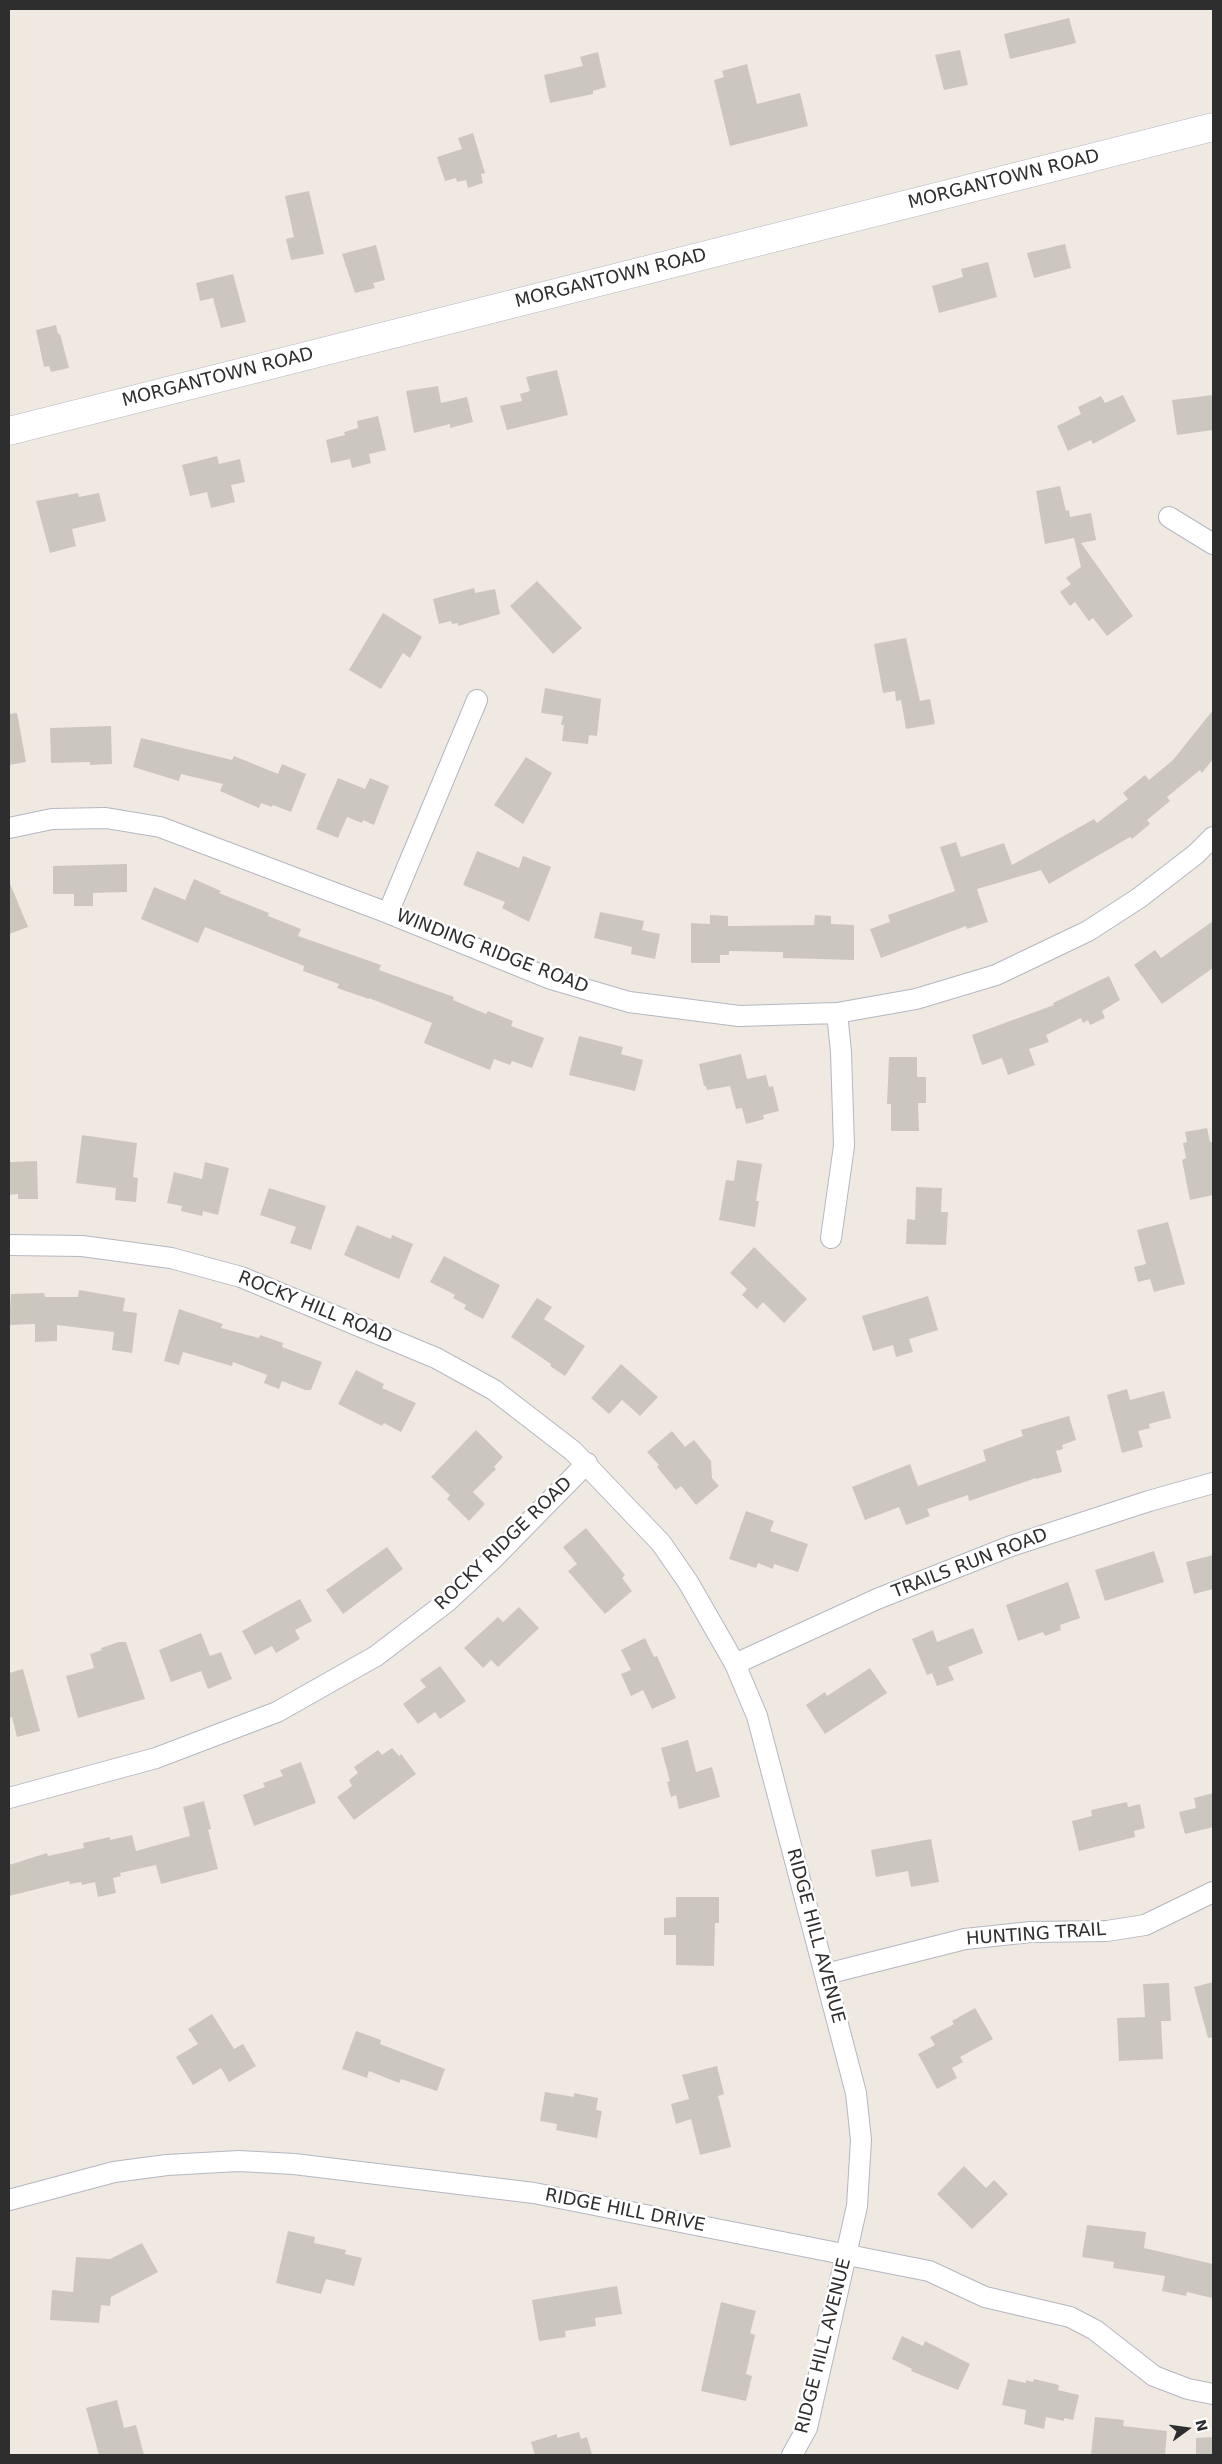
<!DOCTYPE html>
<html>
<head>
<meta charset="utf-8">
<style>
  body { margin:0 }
  #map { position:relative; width:1222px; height:2464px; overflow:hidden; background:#efe9e1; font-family:"DejaVu Sans",sans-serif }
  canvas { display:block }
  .frame { position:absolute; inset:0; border:10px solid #2e2e2e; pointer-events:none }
  .north { position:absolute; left:1162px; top:2404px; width:50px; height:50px; -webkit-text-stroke:4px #fff; paint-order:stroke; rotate:76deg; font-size:14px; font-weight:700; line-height:20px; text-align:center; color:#2e2e2e }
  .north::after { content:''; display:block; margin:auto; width:18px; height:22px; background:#2e2e2e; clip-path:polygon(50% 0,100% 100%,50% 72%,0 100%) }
</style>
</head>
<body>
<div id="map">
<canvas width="1222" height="2464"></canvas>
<div class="frame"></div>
<div class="north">N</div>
</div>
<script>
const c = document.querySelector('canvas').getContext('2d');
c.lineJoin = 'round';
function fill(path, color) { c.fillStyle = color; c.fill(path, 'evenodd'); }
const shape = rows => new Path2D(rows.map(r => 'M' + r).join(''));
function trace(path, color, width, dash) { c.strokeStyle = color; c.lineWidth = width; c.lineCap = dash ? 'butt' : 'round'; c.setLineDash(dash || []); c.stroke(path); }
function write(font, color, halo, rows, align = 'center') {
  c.font = font + ' "DejaVu Sans",sans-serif'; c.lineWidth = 5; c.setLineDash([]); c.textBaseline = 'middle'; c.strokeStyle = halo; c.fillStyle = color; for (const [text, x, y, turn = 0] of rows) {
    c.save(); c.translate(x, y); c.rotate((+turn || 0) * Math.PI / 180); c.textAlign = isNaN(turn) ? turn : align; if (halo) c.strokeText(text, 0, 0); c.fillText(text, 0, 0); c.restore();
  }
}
fill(shape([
  [1069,18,1076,43,1010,59,1004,34],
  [960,50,968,85,944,90,935,55],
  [598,52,606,87,593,91,593,94,550,103,544,75,583,66,580,57],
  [747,64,757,104,800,93,808,126,730,146,714,80,724,77,722,71],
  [473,133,485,173,481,174,483,183,468,188,466,180,457,182,456,178,445,181,437,157,462,149,458,138],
  [309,191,324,254,291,260,286,239,294,237,285,196],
  [1065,244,1071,268,1034,278,1027,253],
  [376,245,385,280,373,283,375,288,355,293,342,254],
  [988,262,997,297,939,313,932,286,963,277,961,269],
  [233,274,246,322,221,328,213,298,200,301,196,283],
  [56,325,58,334,60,334,69,368,51,372,49,366,44,367,36,330],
  [557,370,568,415,507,430,500,406,522,401,520,394,530,391,526,377],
  [438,386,441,403,467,397,473,422,450,428,450,424,414,433,406,391],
  [1123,395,1136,421,1093,444,1091,440,1068,451,1057,426,1081,414,1078,407,1101,396,1105,403],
  [1213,395,1213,430,1177,435,1172,400],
  [378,416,386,450,369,454,371,463,352,468,350,459,331,463,326,440,345,435,344,432,358,428,357,421],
  [217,456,219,464,240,459,245,482,231,485,235,502,211,508,207,492,190,496,182,465],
  [1060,486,1066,511,1069,510,1070,517,1091,513,1096,540,1081,543,1133,616,1107,636,1093,618,1089,621,1075,602,1070,606,1060,592,1071,584,1066,578,1081,567,1074,538,1045,544,1036,491],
  [78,493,79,497,99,493,106,521,72,529,76,546,50,553,36,501],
  [537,581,582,628,553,654,510,606],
  [474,588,475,593,495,589,500,614,458,626,458,623,452,624,451,621,439,624,433,599],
  [383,613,422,637,410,658,403,653,381,689,349,670],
  [906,638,920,701,930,699,935,724,906,729,901,700,896,701,895,691,883,693,874,644],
  [545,688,601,699,597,736,589,735,588,744,562,741,564,725,561,725,563,716,541,713],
  [1213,710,1213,759,1202,773,1200,770,1167,797,1170,801,1147,820,1150,824,1132,839,1130,837,1049,884,1041,870,977,889,988,922,967,929,966,926,881,958,870,929,890,922,888,915,955,891,940,847,956,842,961,857,1004,843,1012,865,1094,819,1097,823,1128,799,1123,793,1145,775,1149,780,1173,760],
  [17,713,26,762,9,765,9,714],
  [111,726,112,764,90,765,90,762,51,763,50,728],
  [141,738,232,760,234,756,278,774,282,764,306,774,291,812,273,805,272,807,261,803,259,808,220,791,223,784,181,774,179,781,133,767],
  [526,757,552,773,523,824,494,805],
  [338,778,365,789,370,778,389,786,374,825,363,820,362,823,347,817,338,838,316,829],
  [477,851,519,868,523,856,551,867,529,922,502,908,505,902,463,885],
  [127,864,127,892,93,893,93,906,74,906,74,894,53,894,53,866],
  [194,879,221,891,219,893,269,913,268,916,301,929,298,936,381,965,379,970,454,997,453,1000,486,1014,488,1011,513,1021,511,1026,544,1038,532,1068,512,1061,510,1065,494,1059,490,1070,424,1043,432,1023,369,998,369,999,337,988,339,984,303,971,304,966,205,927,198,943,141,919,154,887,185,900],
  [9,881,28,927,9,934],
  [600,912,644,921,642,930,660,934,655,959,631,954,632,947,594,938],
  [710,915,728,916,728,926,814,925,815,915,831,916,831,924,854,925,854,960,783,958,783,952,729,951,729,955,720,955,720,963,691,963,691,923,710,924],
  [1213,921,1213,968,1162,1004,1134,965,1155,950,1161,958],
  [1109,976,1120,1000,1102,1011,1105,1018,1090,1025,1088,1020,1083,1023,1081,1018,1046,1035,1049,1042,1029,1049,1035,1065,1008,1075,1002,1058,982,1065,972,1035,1054,1005,1053,1003],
  [579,1036,623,1047,621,1054,643,1060,635,1091,569,1075],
  [741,1054,747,1079,766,1075,769,1087,773,1086,779,1111,763,1115,764,1119,746,1124,742,1108,736,1109,730,1086,707,1090,706,1086,704,1086,699,1064],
  [889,1057,917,1057,917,1077,926,1077,926,1103,918,1103,919,1131,891,1131,891,1104,887,1104],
  [1207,1128,1210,1142,1213,1142,1213,1195,1190,1200,1182,1160,1186,1158,1183,1143,1187,1142,1185,1132],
  [82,1135,137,1143,133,1177,138,1178,136,1202,115,1200,116,1188,76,1183],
  [737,1160,762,1164,756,1201,759,1201,755,1227,719,1220,726,1180,734,1181],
  [37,1161,38,1199,18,1199,18,1194,9,1195,9,1162],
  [205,1162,229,1168,218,1215,203,1211,202,1216,181,1211,182,1206,167,1203,174,1172,202,1179],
  [916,1187,942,1188,941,1212,948,1212,946,1245,906,1244,907,1219,915,1220],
  [269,1188,326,1206,311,1250,290,1243,296,1227,260,1215],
  [1168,1222,1185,1284,1154,1292,1150,1279,1138,1282,1134,1267,1146,1264,1137,1230],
  [357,1225,391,1239,392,1235,413,1244,399,1279,344,1255],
  [754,1247,807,1299,784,1323,763,1302,757,1309,742,1295,747,1289,730,1273],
  [444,1256,500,1285,483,1319,464,1309,466,1305,453,1298,455,1295,430,1282],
  [79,1290,125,1298,123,1311,137,1313,132,1353,112,1350,114,1332,57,1325,57,1341,35,1342,35,1324,9,1325,11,1294,44,1293,45,1297,78,1297],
  [928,1296,938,1330,909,1339,913,1352,896,1357,893,1345,873,1351,862,1316],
  [537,1298,552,1307,544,1319,585,1346,565,1376,550,1366,551,1364,511,1337],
  [179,1309,223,1324,221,1328,259,1338,260,1335,283,1343,282,1347,322,1362,311,1390,305,1390,282,1381,279,1389,264,1383,267,1375,233,1362,232,1366,183,1352,179,1365,164,1361],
  [621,1364,658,1397,640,1416,622,1400,609,1414,591,1398],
  [356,1370,384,1384,382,1388,416,1403,401,1432,384,1423,382,1426,338,1404],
  [1127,1389,1130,1400,1164,1391,1171,1418,1149,1424,1150,1428,1138,1431,1143,1447,1122,1453,1107,1395],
  [1069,1416,1076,1440,1062,1445,1063,1449,1056,1451,1062,1472,1036,1479,1036,1478,969,1501,968,1495,927,1509,930,1516,906,1525,899,1507,865,1520,852,1487,910,1464,918,1486,986,1461,983,1450,1023,1436,1021,1430],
  [476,1430,503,1457,494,1467,496,1469,473,1492,485,1504,469,1521,447,1499,450,1495,431,1477],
  [672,1431,685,1447,694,1440,711,1461,712,1478,719,1486,696,1505,681,1486,676,1490,657,1467,659,1465,647,1452],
  [746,1511,774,1521,770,1531,808,1544,798,1572,774,1564,773,1569,758,1563,756,1568,729,1559],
  [586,1528,625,1575,622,1578,632,1591,605,1614,568,1571,577,1564,563,1547],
  [387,1547,403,1569,343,1614,326,1590],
  [1154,1551,1164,1582,1105,1601,1095,1570],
  [1213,1555,1213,1589,1194,1594,1186,1562],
  [1068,1582,1080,1618,1060,1625,1061,1630,1045,1636,1043,1632,1018,1641,1006,1605],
  [300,1599,312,1621,295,1630,300,1639,276,1653,272,1646,255,1655,242,1631],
  [519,1607,539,1628,498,1667,491,1660,483,1668,464,1648,498,1617,503,1622],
  [973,1628,983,1653,948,1667,954,1680,937,1686,932,1673,927,1675,912,1639,933,1630,937,1642],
  [201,1633,210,1656,221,1652,232,1679,208,1689,201,1671,171,1682,159,1650],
  [645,1638,654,1657,657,1656,676,1698,652,1709,643,1690,631,1696,621,1674,631,1670,621,1650],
  [119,1642,126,1642,145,1699,78,1718,66,1676,94,1668,90,1654,102,1650,101,1648],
  [440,1666,466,1701,440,1719,435,1712,418,1724,403,1704,426,1687,420,1680],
  [870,1668,887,1693,825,1734,806,1705,825,1692,827,1696],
  [23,1669,40,1731,17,1737,12,1717,9,1718,9,1673],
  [688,1740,696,1772,712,1767,720,1797,679,1809,676,1795,671,1797,667,1782,670,1781,661,1748],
  [392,1748,399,1756,401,1754,416,1774,354,1820,337,1797,352,1786,349,1780,358,1773,354,1767,378,1750,382,1755],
  [301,1762,316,1803,254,1826,243,1795,265,1787,263,1783,283,1776,280,1770],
  [1213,1793,1213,1827,1185,1834,1179,1812,1196,1808,1194,1798],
  [204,1801,211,1829,208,1830,218,1869,161,1884,156,1865,120,1873,121,1876,113,1878,116,1893,98,1897,95,1882,82,1885,81,1882,70,1884,69,1881,9,1896,9,1865,47,1853,48,1856,84,1848,83,1843,110,1837,110,1840,132,1835,136,1851,190,1836,183,1807],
  [1127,1802,1128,1807,1140,1804,1145,1828,1134,1831,1135,1837,1079,1851,1072,1821,1092,1816,1091,1810],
  [931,1839,939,1882,911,1887,908,1871,876,1877,871,1850],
  [676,1897,719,1897,719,1923,715,1923,714,1966,676,1965,676,1935,664,1935,664,1918,676,1917],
  [1213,1982,1213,2037,1208,2038,1194,1987],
  [1169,1983,1171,2021,1161,2021,1163,2059,1119,2061,1117,2018,1145,2017,1143,1984],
  [975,2008,993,2039,960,2057,963,2062,952,2068,957,2078,937,2089,918,2054,935,2045,930,2037,954,2024,952,2021],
  [212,2014,234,2049,243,2044,256,2066,229,2082,221,2068,193,2085,176,2057,198,2044,188,2029],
  [356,2031,381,2040,380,2044,445,2069,437,2091,401,2079,399,2083,369,2071,367,2078,342,2069],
  [717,2066,724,2094,718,2096,731,2147,700,2155,691,2119,676,2124,671,2104,689,2099,682,2075],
  [545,2092,574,2097,574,2093,598,2098,596,2110,602,2111,597,2138,556,2130,557,2124,540,2121],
  [964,2166,986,2188,994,2180,1008,2194,972,2229,937,2194],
  [1087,2225,1146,2232,1144,2248,1213,2264,1212,2298,1187,2292,1186,2296,1162,2291,1165,2276,1113,2268,1114,2262,1082,2257],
  [288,2231,315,2237,314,2243,346,2250,345,2254,362,2258,354,2286,326,2279,321,2294,276,2283],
  [142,2243,158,2272,111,2297,110,2306,101,2305,99,2323,50,2320,52,2290,73,2292,76,2257,110,2259],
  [617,2286,622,2314,595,2318,596,2326,565,2331,566,2337,539,2341,532,2300],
  [721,2302,756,2311,750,2333,755,2335,746,2374,752,2376,746,2401,701,2391],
  [902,2336,923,2346,925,2341,970,2364,958,2390,911,2371,912,2369,892,2359],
  [1008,2379,1026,2383,1026,2380,1033,2382,1034,2379,1059,2385,1058,2390,1079,2395,1073,2420,1064,2418,1064,2421,1046,2417,1044,2429,1024,2424,1026,2410,1002,2405],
  [117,2400,124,2428,136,2425,144,2455,99,2455,86,2408],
  [1095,2417,1124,2420,1123,2426,1167,2431,1165,2455,1091,2455],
  [579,2432,581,2439,587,2437,592,2455,535,2455,531,2442,557,2434,557,2438],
  [1213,2437,1213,2455,1196,2455,1196,2438]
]), '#cbc7bf');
const minor = shape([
  [1169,517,1213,544],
  [9,828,52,819,106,818,160,827,388,913,551,979,629,1002,739,1016,837,1013,916,999,996,975,1088,931,1139,898,1196,854,1213,837],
  [388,913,477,700],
  [831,1238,844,1146,841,1052,837,1013],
  [9,1245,82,1246,171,1258,241,1277,436,1358,494,1390,573,1451,661,1543,688,1582,735,1664,757,1716,856,2093,861,2140,857,2206,807,2428,792,2455],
  [735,1664,877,1599,1011,1546,1149,1501,1213,1483],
  [9,1798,156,1758,277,1712,376,1656,448,1601,492,1560,587,1463],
  [826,1974,965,1939,1031,1932,1107,1931,1145,1925,1213,1892],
  [9,2200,114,2172,167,2165,239,2161,294,2164,534,2193,929,2271,985,2297,1070,2317,1095,2330,1154,2376,1188,2389,1213,2394]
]);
const secondary = shape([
  [9,431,1213,127]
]);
trace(minor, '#b4b7c1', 22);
trace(secondary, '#b4b7c1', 29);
trace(minor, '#fff', 20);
trace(secondary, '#fff', 28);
write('18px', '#2e2e2e', '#fff', [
  ["MORGANTOWN ROAD",1004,180,-14],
  ["MORGANTOWN ROAD",611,279,-14],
  ["MORGANTOWN ROAD",218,378,-14],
  ["WINDING RIDGE ROAD",492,952,21],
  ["ROCKY HILL ROAD",315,1308,22],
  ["ROCKY RIDGE ROAD",504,1544,-44],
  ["TRAILS RUN ROAD",970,1564,-21],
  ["HUNTING TRAIL",1036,1935,-4],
  ["RIDGE HILL AVENUE",815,1936,75],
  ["RIDGE HILL DRIVE",625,2211,11],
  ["RIDGE HILL AVENUE",824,2346,-76]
]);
</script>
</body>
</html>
